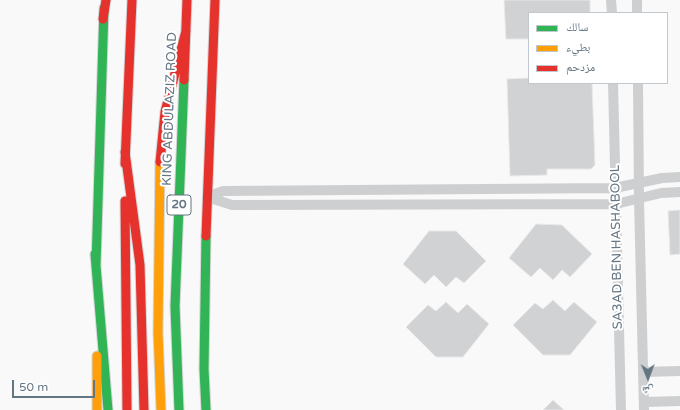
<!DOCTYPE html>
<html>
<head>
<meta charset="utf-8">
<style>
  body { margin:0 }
  #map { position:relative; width:680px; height:410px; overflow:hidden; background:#f9f9f9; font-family:"Varela Round","Noto Naskh Arabic",sans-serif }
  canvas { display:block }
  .legend { position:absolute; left:528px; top:12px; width:140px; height:72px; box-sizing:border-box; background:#fff; border:1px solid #c1c8cd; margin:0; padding:5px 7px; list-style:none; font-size:12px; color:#657683 }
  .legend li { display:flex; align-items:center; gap:8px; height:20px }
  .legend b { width:20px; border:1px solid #c1c8cd }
  .north { position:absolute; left:628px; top:358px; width:40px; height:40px; -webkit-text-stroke:3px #fff; paint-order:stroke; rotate:179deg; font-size:11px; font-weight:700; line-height:16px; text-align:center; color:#657683 }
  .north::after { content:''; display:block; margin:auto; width:14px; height:18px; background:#657683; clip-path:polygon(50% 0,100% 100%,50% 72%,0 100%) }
  .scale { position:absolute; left:12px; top:380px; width:83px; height:18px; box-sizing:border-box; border:2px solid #657683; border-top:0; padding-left:5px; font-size:12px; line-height:14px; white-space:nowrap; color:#657683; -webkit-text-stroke:3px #fff; paint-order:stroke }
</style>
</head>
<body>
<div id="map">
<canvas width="680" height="410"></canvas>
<ul class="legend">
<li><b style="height:5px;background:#30b455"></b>سالك</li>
<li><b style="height:5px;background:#ff9f0a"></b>بطيء</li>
<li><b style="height:5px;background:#e5322d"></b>مزدحم</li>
</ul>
<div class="north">ش</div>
<div class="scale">50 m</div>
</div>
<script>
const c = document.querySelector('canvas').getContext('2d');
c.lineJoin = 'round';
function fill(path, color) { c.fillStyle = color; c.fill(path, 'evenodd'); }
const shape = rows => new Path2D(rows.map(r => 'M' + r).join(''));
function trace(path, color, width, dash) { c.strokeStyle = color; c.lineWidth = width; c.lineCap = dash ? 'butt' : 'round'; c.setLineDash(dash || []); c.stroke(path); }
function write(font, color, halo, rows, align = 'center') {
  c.font = font + ' "Varela Round",sans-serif'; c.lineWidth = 4; c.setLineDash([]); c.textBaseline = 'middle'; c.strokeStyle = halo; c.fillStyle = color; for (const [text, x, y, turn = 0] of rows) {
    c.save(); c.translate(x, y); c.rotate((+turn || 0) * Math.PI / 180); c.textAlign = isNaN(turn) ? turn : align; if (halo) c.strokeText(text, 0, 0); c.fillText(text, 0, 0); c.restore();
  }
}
const building = shape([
  [504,0,590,0,590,13,529,13,529,39,506,39,504,0],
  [529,78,529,83,592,83,595,165,591,169,547,169,547,175,510,176,507,79,529,78],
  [680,210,680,254,670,255,668,211,680,210],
  [536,224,562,225,592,254,570,277,562,270,553,280,540,268,531,277,509,258,536,224],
  [429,231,456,231,486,261,464,283,456,277,446,287,434,275,425,284,403,264,429,231],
  [553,300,565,311,574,302,597,322,570,355,543,355,513,325,535,303,543,309,553,300],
  [446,302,458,313,467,304,489,324,463,357,436,357,406,327,428,305,436,311,446,302],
  [553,400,564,410,543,410,553,400]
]);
fill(building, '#d0d2d3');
trace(building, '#e8e8e8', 1);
const fast = shape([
  [95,254,108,410],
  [96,265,104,8],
  [179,410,175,306,184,80],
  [206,410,204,369,206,236]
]);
const slow = shape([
  [160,162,158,332,161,410],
  [97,356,97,410]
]);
const jam = shape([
  [103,19,106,0],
  [184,80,187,0],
  [125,152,140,265,144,410],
  [160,162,165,112,186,31],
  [125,164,132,0],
  [125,201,127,410],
  [206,236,215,0]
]);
trace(fast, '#d5d6d7', 11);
trace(slow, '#d5d6d7', 11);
trace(jam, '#d5d6d7', 11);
trace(shape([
  [611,0,612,13],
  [637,0,637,13],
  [613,83,621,410],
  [638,83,639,199,644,410],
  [680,177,662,178,615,188,223,191,207,197,232,205,616,204,661,193,680,192],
  [643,372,680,371],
  [644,402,680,401]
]), '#cecfd0', 10);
trace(fast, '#30b455', 9);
trace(slow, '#ff9f0a', 9);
trace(jam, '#e5322d', 9);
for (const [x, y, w] of [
  [179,205,24]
]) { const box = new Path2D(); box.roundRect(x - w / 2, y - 10, w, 20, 3); c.fillStyle = '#fff'; c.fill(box); trace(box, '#657683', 1); }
write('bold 12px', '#657683', null, [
  ["20",179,205]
]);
write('13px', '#657683', '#fff', [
  ["KING ABDULAZIZ ROAD",170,109,-88],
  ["SA3AD BEN HASHABOOL",617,247,-91]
]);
</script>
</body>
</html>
